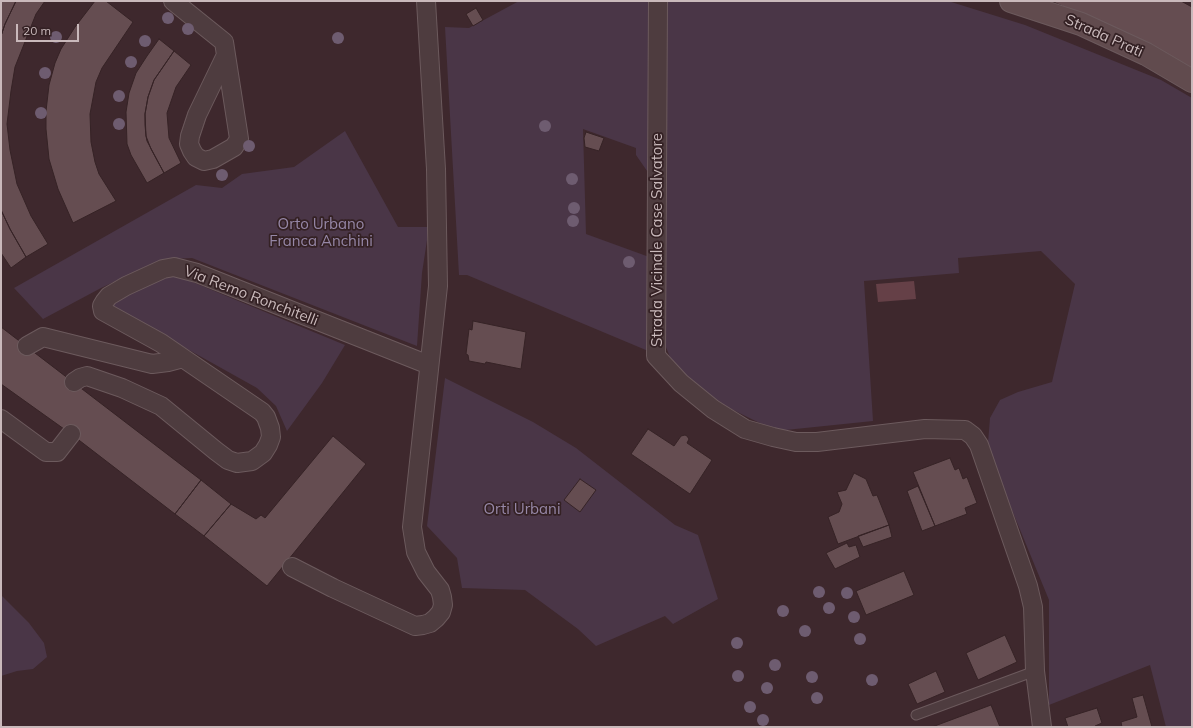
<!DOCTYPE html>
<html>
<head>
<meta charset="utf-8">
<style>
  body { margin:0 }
  #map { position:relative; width:1193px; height:728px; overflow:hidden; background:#3e282d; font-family:Mulish,sans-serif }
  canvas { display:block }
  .frame { position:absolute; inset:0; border:2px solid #c9b9bb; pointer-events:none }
  .scale { position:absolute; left:16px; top:24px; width:63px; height:18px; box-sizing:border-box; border:2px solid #c9b9bb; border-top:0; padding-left:5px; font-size:12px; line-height:14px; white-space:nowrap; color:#c9b9bb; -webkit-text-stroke:3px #342124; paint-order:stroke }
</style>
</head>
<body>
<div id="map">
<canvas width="1193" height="728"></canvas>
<div class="frame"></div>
<div class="scale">20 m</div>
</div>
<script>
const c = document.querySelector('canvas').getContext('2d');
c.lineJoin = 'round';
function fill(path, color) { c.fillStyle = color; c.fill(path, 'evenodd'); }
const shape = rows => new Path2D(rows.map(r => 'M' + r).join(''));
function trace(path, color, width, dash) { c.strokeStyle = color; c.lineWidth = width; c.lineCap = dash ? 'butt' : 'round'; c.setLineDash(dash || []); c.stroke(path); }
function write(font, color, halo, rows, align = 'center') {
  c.font = font + ' Mulish,sans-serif'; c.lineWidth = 3.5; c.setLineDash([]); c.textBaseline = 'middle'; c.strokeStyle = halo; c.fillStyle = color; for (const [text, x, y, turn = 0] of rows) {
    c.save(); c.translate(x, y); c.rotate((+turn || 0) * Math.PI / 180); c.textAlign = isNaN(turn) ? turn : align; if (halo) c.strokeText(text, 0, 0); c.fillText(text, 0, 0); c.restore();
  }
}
fill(shape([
  [519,1,948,1,1025,25,1161,80,1192,98,1192,727,1166,727,1150,665,1049,705,1049,600,1002,486,988,443,990,418,1000,400,1018,392,1052,382,1075,284,1041,251,958,258,959,273,864,281,873,421,776,431,729,408,692,385,670,357,661,335,663,194,636,155,636,148,583,129,586,234,652,258,653,353,467,275,459,275,445,27,469,28],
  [345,131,398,227,429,227,422,273,417,346,192,258,172,259,154,263,101,288,43,319,14,288,196,185,222,188,242,174,294,167],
  [178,276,345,345,322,383,287,431,276,406,257,388,112,307,124,294,155,278],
  [445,378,533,422,576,448,675,525,698,535,718,599,673,624,665,616,596,646,578,629,525,590,462,588,457,558,427,526],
  [1,595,29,623,44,643,47,657,33,669,17,671,1,676]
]), '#4a3647');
fill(shape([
  [914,281,916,299,878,302,876,284]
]), '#654047');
const building = shape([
  [1,1,16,1,5,24,1,36,1,1],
  [16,1,45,1,36,14,15,67,11,91,7,124,10,150,17,184,31,216,48,244,26,257,10,229,1,210,1,36,5,24,16,1],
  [95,1,106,1,133,22,102,68,96,82,90,114,91,142,95,162,99,174,116,201,73,223,58,189,49,159,46,129,46,111,49,85,55,63,61,49,75,27,95,1],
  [1051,1,1181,1,1192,7,1192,73,1139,40,1051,1],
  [476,8,483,20,473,26,466,14,476,8],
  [159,39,174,51,154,80,148,97,145,114,145,125,146,136,151,149,164,173,147,183,131,155,127,144,126,112,129,93,136,73,147,56,159,39],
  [174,51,191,65,176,87,167,113,169,138,181,163,164,173,147,141,146,136,145,114,148,97,154,80,174,51],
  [586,132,604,138,599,151,585,147,584,138,586,132],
  [1,210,10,229,26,257,11,268,1,253,1,210],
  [473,321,526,332,521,369,486,362,485,364,469,361,468,355,466,354,469,329,472,330,473,321],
  [1,327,201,480,175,514,71,434,1,384,1,327],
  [648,429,674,446,681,436,685,435,687,436,689,439,687,443,712,460,690,494,631,454,648,429],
  [333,436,366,464,267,586,204,536,231,504,256,519,261,515,265,518,333,436],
  [950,458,955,470,959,468,963,479,967,477,977,503,965,508,967,514,935,526,913,472,950,458],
  [854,473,866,479,873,496,877,495,889,525,838,544,828,517,839,512,842,504,837,492,846,490,854,473],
  [580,479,596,490,580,512,564,500,580,479],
  [201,480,231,504,204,536,175,514,201,480],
  [918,486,935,526,922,531,907,491,918,486],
  [889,525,892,537,863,547,858,536,889,525],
  [847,543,849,547,856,545,860,557,835,569,826,553,847,543],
  [904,571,914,595,866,615,856,591,904,571],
  [1005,635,1017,662,978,680,966,653,1005,635],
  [936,671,945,692,917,704,908,684,936,671],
  [1143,695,1152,727,1122,727,1121,722,1137,717,1132,698,1143,695],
  [991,705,1000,727,932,727,991,705],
  [1097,708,1102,723,1095,726,1096,727,1068,727,1065,718,1097,708]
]);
fill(building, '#654d51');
trace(building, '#362326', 1);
const lane = shape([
  [916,715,1035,671]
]);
const street = shape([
  [173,1,224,42,226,55,238,132,239,139,234,147,213,159,204,161,196,157,192,151,189,144,190,136,197,115,226,55],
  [658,1,656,356,681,383,713,409,745,429,773,437,796,442,817,442,925,429,965,430,973,436,979,445,1028,586,1033,607,1035,671,1042,727],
  [27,346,43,337,152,364,168,362,183,358],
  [74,382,80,378,87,376,122,388,161,406,216,451,228,460,237,463,252,461,263,453,268,445,271,437,270,428,266,417,262,412,161,343,103,311,102,306,105,301,109,296,126,286,163,269,174,267,197,273,429,365],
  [1,419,46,452,57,452,71,434],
  [292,567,333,588,415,626,423,625,430,623,436,618,441,612,443,605,442,597,440,590,426,572,416,552,412,527,438,286,436,169,426,1]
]);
const secondary = shape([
  [1011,1,1081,24,1146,54,1192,81]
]);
trace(lane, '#6c5a5d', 11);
trace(street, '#6c5a5d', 20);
trace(secondary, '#6c5a5d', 24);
trace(lane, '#4e3c3f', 9);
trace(street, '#4e3c3f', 18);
trace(secondary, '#614b4e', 22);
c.fillStyle = '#6e5c70';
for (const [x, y] of [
  [168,18],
  [188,29],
  [56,37],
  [338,38],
  [145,41],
  [131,62],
  [45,73],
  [119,96],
  [41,113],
  [119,124],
  [545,126],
  [249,146],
  [222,175],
  [572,179],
  [574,208],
  [573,221],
  [629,262],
  [819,592],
  [847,593],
  [829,608],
  [783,611],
  [854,617],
  [805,631],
  [860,639],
  [737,643],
  [775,665],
  [738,676],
  [812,677],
  [872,680],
  [767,688],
  [817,698],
  [750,707],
  [763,720]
]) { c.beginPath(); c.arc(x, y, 6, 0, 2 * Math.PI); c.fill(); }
write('15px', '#c9b9bb', '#342124', [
  ["Strada Prati",1104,36,24],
  ["Strada Vicinale Case Salvatore",657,240,-90],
  ["Via Remo Ronchitelli",251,296,21]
]);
write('15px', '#9687a7', '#342124', [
  ["Orto Urbano",321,224],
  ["Franca Anchini",321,241],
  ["Orti Urbani",522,509]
]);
</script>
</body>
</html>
